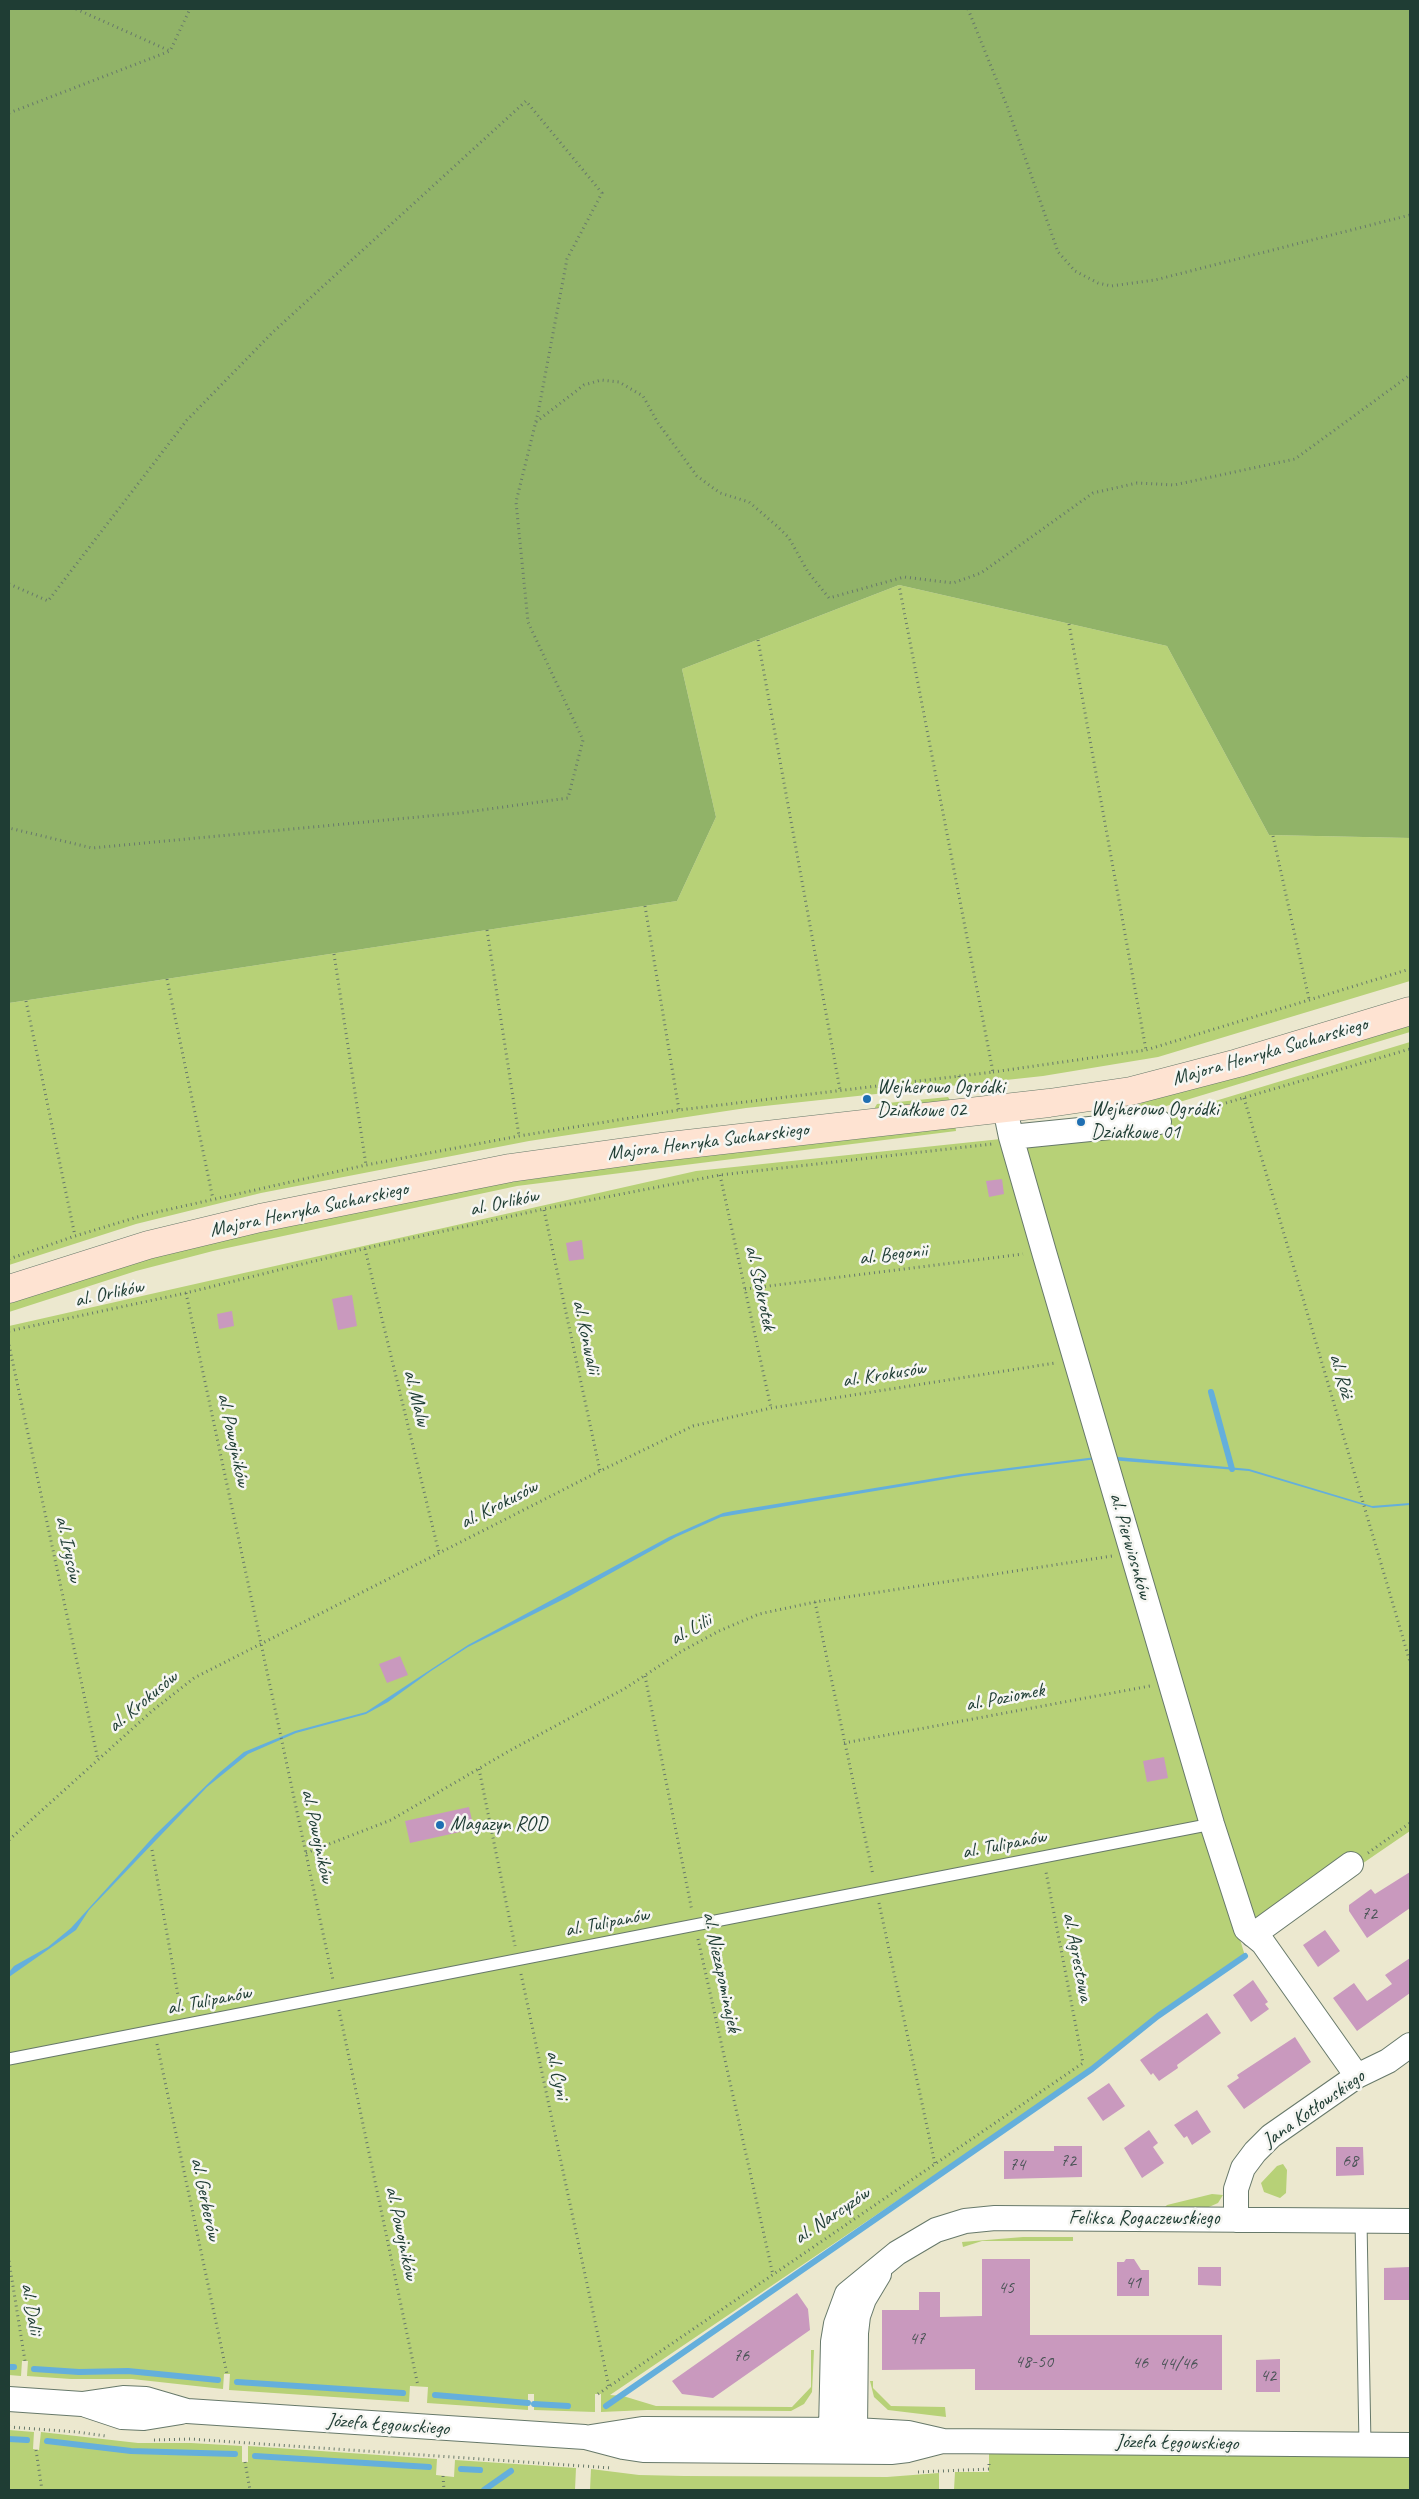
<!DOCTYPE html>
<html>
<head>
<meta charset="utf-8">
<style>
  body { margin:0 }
  #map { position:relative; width:1419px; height:2499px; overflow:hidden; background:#ece8cf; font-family:Caveat,sans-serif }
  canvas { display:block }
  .frame { position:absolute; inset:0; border:10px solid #1f3d34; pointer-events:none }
</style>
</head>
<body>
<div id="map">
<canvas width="1419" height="2499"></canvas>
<div class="frame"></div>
</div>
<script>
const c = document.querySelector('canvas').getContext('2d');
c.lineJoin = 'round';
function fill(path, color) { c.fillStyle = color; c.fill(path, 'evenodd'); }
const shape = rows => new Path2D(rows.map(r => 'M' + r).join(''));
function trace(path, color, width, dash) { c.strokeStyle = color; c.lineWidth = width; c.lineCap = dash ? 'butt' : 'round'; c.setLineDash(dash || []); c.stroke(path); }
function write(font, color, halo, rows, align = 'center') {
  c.font = font + ' Caveat,sans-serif'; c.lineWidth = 5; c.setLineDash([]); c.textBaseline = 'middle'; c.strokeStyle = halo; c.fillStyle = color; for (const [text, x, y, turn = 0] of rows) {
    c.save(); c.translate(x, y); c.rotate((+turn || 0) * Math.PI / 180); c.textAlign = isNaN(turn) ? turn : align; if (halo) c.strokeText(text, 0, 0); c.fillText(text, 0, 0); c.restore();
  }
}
fill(shape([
  [899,585,1167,646,1269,835,1410,838,1410,981,1158,1057,1043,1076,746,1108,529,1141,261,1193,136,1224,9,1265,9,1003,677,901,716,817,682,669],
  [1410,1021,1410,1032,1150,1111,1126,1114,1126,1112,1151,1098],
  [1410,1042,1410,1831,1353,1870,1252,1925,1234,1857,1023,1144,1159,1118],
  [948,1097,952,1103,874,1109,877,1104],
  [955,1124,956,1131,517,1186,213,1251,136,1271,9,1312,9,1301,128,1263,232,1237,510,1180,621,1164],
  [1001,1139,1245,1956,1158,2016,1092,2069,610,2395,623,2396,656,2406,792,2407,811,2387,811,2350,814,2350,812,2392,804,2404,791,2411,647,2410,601,2412,601,2394,595,2394,595,2412,534,2410,534,2394,528,2394,528,2410,427,2403,428,2387,410,2386,409,2402,229,2390,230,2374,224,2374,223,2389,132,2379,71,2379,27,2376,28,2361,22,2361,21,2376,9,2375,9,1326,696,1171],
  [1283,2164,1287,2170,1286,2193,1280,2198,1264,2192,1261,2183,1277,2166],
  [1212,2194,1223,2195,1218,2203,1209,2207,1163,2209,1167,2205],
  [1023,2237,1073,2237,1073,2241,982,2241,963,2247,962,2242],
  [870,2381,873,2381,873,2388,891,2406,945,2407,946,2417,888,2410,874,2397],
  [9,2430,34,2432,33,2449,39,2450,41,2432,138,2443,191,2443,242,2446,242,2462,248,2462,248,2446,437,2459,436,2475,454,2477,455,2460,576,2468,575,2490,9,2490],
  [989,2452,1410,2452,1410,2490,954,2490,955,2472,989,2472],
  [591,2469,639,2475,684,2476,887,2477,939,2473,939,2490,590,2490]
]), '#b7d177');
fill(shape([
  [9,9,1410,9,1410,838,1269,835,1167,646,899,585,682,669,716,817,677,901,9,1003]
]), '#91b368');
fill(shape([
  [1096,1457,1118,1457,1249,1469,1372,1506,1410,1503,1410,1505,1373,1508,1249,1471,1097,1459,964,1476,721,1517,676,1537,568,1597,468,1647,431,1671,388,1702,366,1714,296,1733,248,1754,207,1787,89,1910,76,1930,9,1977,9,1972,14,1966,48,1947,71,1928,155,1835,219,1773,244,1752,295,1731,366,1712,468,1645,669,1537,723,1513,733,1511,961,1474]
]), '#64afdc');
trace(shape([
  [1211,1392,1232,1469],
  [9,2367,14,2367],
  [34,2369,79,2372,128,2371,218,2380],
  [237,2382,403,2393],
  [435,2395,528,2403],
  [534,2404,568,2406],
  [606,2406,1092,2069,1158,2016,1245,1956],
  [9,2439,27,2440],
  [47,2441,131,2451,235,2454],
  [255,2456,429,2467],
  [461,2469,480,2470],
  [484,2490,511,2471]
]), '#64afdc', 6);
fill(shape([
  [1002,1179,1004,1194,989,1197,986,1181],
  [582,1240,584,1259,569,1261,566,1243],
  [352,1295,357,1326,338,1330,332,1299],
  [232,1311,234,1326,219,1329,217,1314],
  [400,1656,408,1675,387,1683,379,1664],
  [1164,1757,1168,1778,1147,1782,1143,1761],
  [469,1807,474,1829,410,1843,405,1821],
  [1410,1872,1410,1908,1367,1938,1349,1911,1349,1905,1371,1889,1375,1894],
  [1325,1930,1340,1951,1318,1967,1303,1945],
  [1410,1958,1410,1993,1357,2031,1333,1998,1354,1983,1367,2001,1392,1984,1385,1975],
  [1253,1980,1268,2002,1265,2004,1269,2009,1251,2022,1233,1995],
  [1207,2013,1221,2033,1177,2065,1178,2068,1159,2081,1153,2073,1151,2075,1140,2060],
  [1295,2037,1311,2062,1244,2109,1227,2086,1239,2078,1237,2075],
  [1109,2083,1125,2106,1103,2121,1087,2098],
  [1197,2110,1211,2132,1192,2145,1187,2136,1184,2138,1174,2125],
  [1149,2130,1158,2143,1153,2147,1164,2163,1142,2178,1124,2148],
  [1054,2146,1082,2146,1082,2177,1004,2179,1004,2151,1054,2151],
  [1336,2147,1363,2147,1364,2175,1336,2176],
  [982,2259,1030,2259,1030,2335,1222,2335,1222,2390,975,2390,975,2369,882,2370,882,2310,919,2310,919,2292,940,2292,940,2317,982,2316],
  [1126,2259,1134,2259,1141,2270,1149,2270,1149,2296,1117,2296,1117,2262,1124,2262],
  [1198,2267,1221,2267,1221,2286,1198,2285],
  [1410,2267,1410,2300,1384,2300,1384,2268],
  [797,2293,808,2309,810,2330,713,2398,682,2394,672,2381],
  [1280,2359,1280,2392,1256,2392,1256,2360]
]), '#c999be');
const lane = shape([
  [9,2059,1212,1824],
  [1361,2221,1365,2445]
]);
const street = shape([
  [1005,1108,1011,1137,1044,1252,1212,1824,1246,1929,1263,1943,1357,2076],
  [1011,1137,1159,1122],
  [1253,1935,1351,1864],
  [1236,2220,1236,2189,1243,2168,1255,2152,1271,2136,1357,2076,1388,2061,1410,2045],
  [9,2399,82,2404,123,2398,146,2399,187,2411,585,2437,623,2447,643,2450,891,2452,908,2450,943,2441],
  [86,2405,122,2417,144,2418,181,2412],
  [591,2437,642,2429,855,2430,908,2433,943,2441,1410,2445],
  [848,2443,855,2430,856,2333,858,2316,864,2299,879,2274],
  [839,2444,831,2430,833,2342,836,2324,847,2294,897,2253,936,2230,965,2221,995,2218,1410,2221]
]);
const secondary = shape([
  [9,1289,148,1245,260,1218,510,1168,661,1147,1049,1103,1131,1091,1238,1063,1410,1011]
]);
trace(lane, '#67796a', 13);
trace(street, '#67796a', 26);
trace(secondary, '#67796a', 29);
trace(shape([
  [76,9,170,51],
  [968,9,1007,106,1058,252,1075,271,1098,283,1111,286,1155,280,1410,215],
  [9,113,170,51,190,9],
  [536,422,584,385,601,380,619,382,643,396,658,423,697,476,720,493,749,502,777,526,789,538,808,572,829,598,904,577,953,583,981,573,1093,493,1137,483,1174,485,1295,459,1410,375],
  [9,584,48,601,187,420,273,332,526,101,602,193,567,259,538,413,516,502,528,622,583,740,568,798,460,813,92,848,9,828],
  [1069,624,1146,1050],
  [758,640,840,1090],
  [1273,836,1309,999],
  [645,906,679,1110],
  [487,930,519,1136],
  [334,954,366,1165],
  [167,979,213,1199],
  [26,1001,75,1236],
  [993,1072,1146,1050,1410,969],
  [959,1076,961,1090],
  [1244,1098,1410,1662],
  [1178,1117,1410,1049],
  [720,1175,771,1408],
  [544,1210,600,1471],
  [365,1249,439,1553],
  [9,1259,75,1236,144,1215,366,1165,519,1136,679,1110,993,1072,899,585],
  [745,1289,1023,1254],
  [186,1293,333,1980],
  [9,1331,186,1293,367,1248,544,1209,720,1175,992,1144],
  [9,1345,98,1760],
  [815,1602,873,1875],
  [645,1676,692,1911],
  [844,1743,1150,1686],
  [479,1769,515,1946],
  [9,1840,152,1711,194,1678,600,1471,693,1426,771,1408,1055,1363],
  [152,1850,181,2012],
  [306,1853,391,1820,509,1751,624,1689,682,1651,719,1631,759,1614,815,1602,1112,1556],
  [1368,1853,1410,1823],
  [879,1903,935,2164],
  [698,1939,773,2275],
  [521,1974,609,2387],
  [339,2010,418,2386],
  [157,2044,227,2374],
  [9,2261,25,2361],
  [598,2394,1083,2063,1046,1872],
  [9,2427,77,2432,106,2436],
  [154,2440,190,2439,612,2468],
  [36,2450,42,2490],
  [245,2462,250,2490],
  [918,2472,989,2469,989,2462],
  [443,2476,444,2490]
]), '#67796a', 3, [1, 4]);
trace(lane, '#fff', 11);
trace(street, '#fff', 24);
trace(secondary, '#fee3d2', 28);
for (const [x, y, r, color] of [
  [867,1099,5,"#1f6fb2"],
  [1081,1122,5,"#1f6fb2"],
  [440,1825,5,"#1f6fb2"]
]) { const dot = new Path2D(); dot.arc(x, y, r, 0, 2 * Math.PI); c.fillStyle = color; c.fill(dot); trace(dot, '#f6f6f2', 2); }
write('18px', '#4a5456', null, [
  ["72",1369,1914],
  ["72",1068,2161],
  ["68",1350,2161],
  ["74",1017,2165],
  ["41",1133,2283],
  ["45",1006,2288],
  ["47",917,2339],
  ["76",741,2356],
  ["48-50",1034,2362],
  ["46",1140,2363],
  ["44/46",1178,2364],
  ["42",1268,2376]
]);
write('20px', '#1f3d34', '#f6f6f2', [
  ["Majora Henryka Sucharskiego",1270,1052,-16],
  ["Majora Henryka Sucharskiego",708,1142,-7],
  ["al. Orlików",504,1203,-12],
  ["Majora Henryka Sucharskiego",309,1210,-12],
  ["al. Begonii",893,1255,-7],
  ["al. Stokrotek",760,1288,78],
  ["al. Orlików",109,1294,-12],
  ["al. Konwalii",586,1337,78],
  ["al. Krokusów",884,1375,-9],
  ["al. Róż",1341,1376,74],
  ["al. Malw",416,1398,76],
  ["al. Powojników",233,1440,78],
  ["al. Krokusów",499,1505,-27],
  ["al. Pierwiosnków",1130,1546,74],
  ["al. Irysów",68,1549,78],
  ["al. Lilii",691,1630,-29],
  ["al. Poziomek",1005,1698,-11],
  ["al. Krokusów",143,1702,-40],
  ["al. Powojników",317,1836,78],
  ["al. Tulipanów",1004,1845,-11],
  ["al. Tulipanów",607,1923,-11],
  ["al. Agrestowa",1077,1957,79],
  ["al. Niezapominajek",721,1972,78],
  ["al. Tulipanów",209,2001,-11],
  ["al. Cyni",557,2075,78],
  ["Jana Kotłowskiego",1314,2109,-35],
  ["al. Gerberów",205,2199,78],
  ["al. Narcyzów",832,2216,-34],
  ["Feliksa Rogaczewskiego",1144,2219],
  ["al. Powojników",401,2233,78],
  ["al. Dalii",31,2309,81],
  ["Józefa Łęgowskiego",388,2425,4],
  ["Józefa Łęgowskiego",1177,2443,1]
]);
write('20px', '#1f3d34', '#f6f6f2', [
  ["Wejherowo Ogródki",877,1088],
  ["Działkowe 02",877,1111],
  ["Wejherowo Ogródki",1091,1110],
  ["Działkowe 01",1091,1133],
  ["Magazyn ROD",450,1825]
], 'left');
</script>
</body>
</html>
